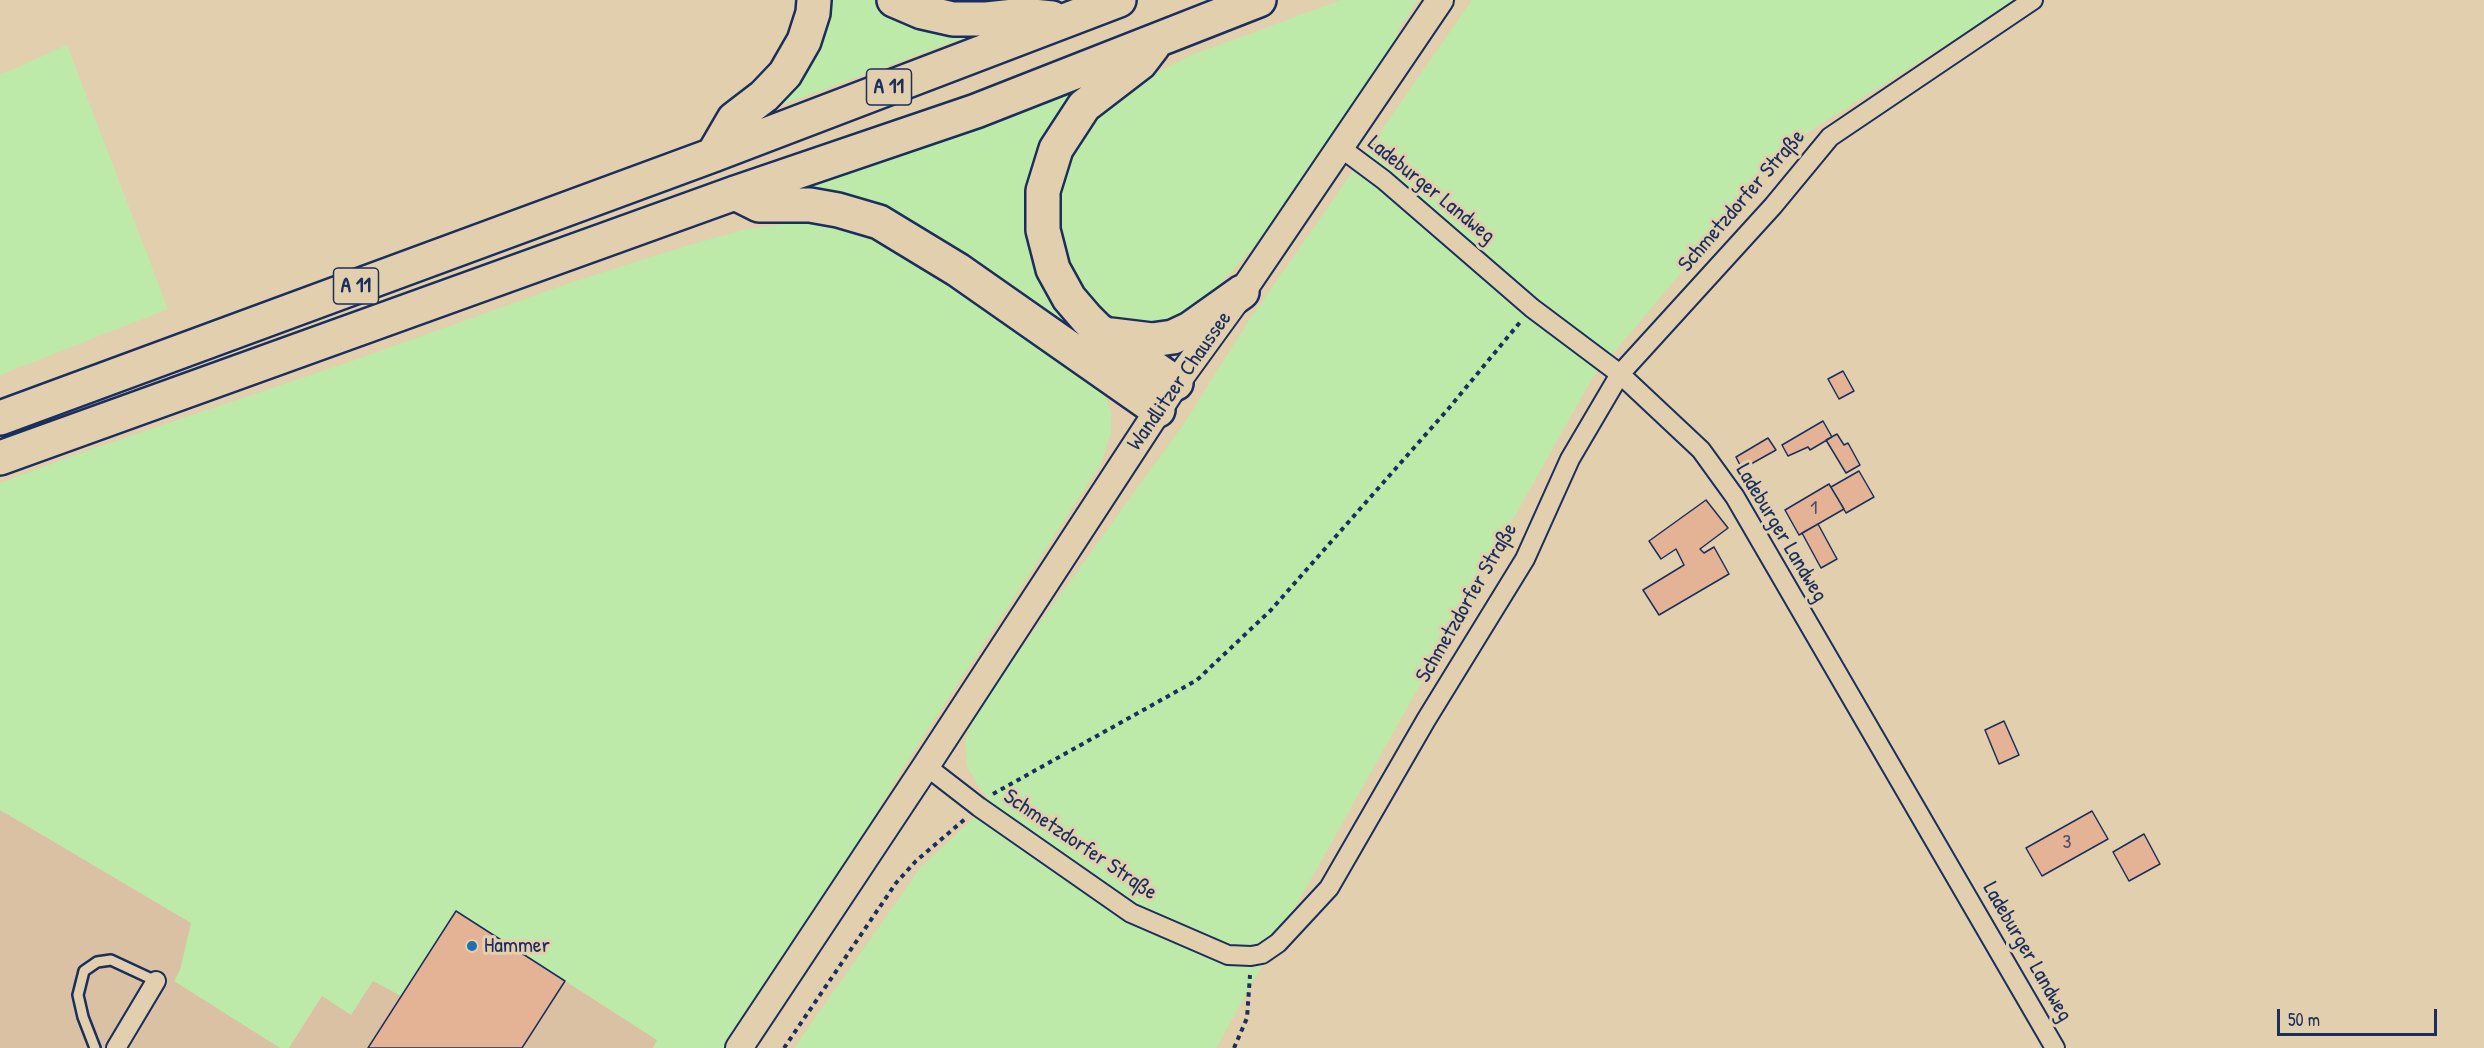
<!DOCTYPE html>
<html>
<head>
<meta charset="utf-8">
<style>
  body { margin:0 }
  #map { position:relative; width:2484px; height:1048px; overflow:hidden; background:#e2cfad; font-family:"Patrick Hand",sans-serif }
  canvas { display:block }
  .scale { position:absolute; left:2277px; top:1009px; width:160px; height:27px; box-sizing:border-box; border:3px solid #1b2f5e; border-top:0; padding-left:8px; font-size:18px; line-height:21px; white-space:nowrap; color:#1b2f5e; -webkit-text-stroke:4px #e2cfad; paint-order:stroke }
</style>
</head>
<body>
<div id="map">
<canvas width="2484" height="1048"></canvas>
<div class="scale">50 m</div>
</div>
<script>
const c = document.querySelector('canvas').getContext('2d');
c.lineJoin = 'round';
function fill(path, color) { c.fillStyle = color; c.fill(path, 'evenodd'); }
const shape = rows => new Path2D(rows.map(r => 'M' + r).join(''));
function trace(path, color, width, dash) { c.strokeStyle = color; c.lineWidth = width; c.lineCap = dash ? 'butt' : 'round'; c.setLineDash(dash || []); c.stroke(path); }
function write(font, color, halo, rows, align = 'center') {
  c.font = font + ' "Patrick Hand",sans-serif'; c.lineWidth = 6; c.setLineDash([]); c.textBaseline = 'middle'; c.strokeStyle = halo; c.fillStyle = color; for (const [text, x, y, turn = 0] of rows) {
    c.save(); c.translate(x, y); c.rotate((+turn || 0) * Math.PI / 180); c.textAlign = isNaN(turn) ? turn : align; if (halo) c.strokeText(text, 0, 0); c.fillText(text, 0, 0); c.restore();
  }
}
fill(shape([
  [0,739,455,855,684,1048,0,1048]
]), '#dbc1a3');
fill(shape([
  [826,0,875,0,883,6,974,34,779,106,776,97],
  [1341,0,1418,0,1396,33,1400,36,1270,230,1197,308,1184,317,1150,326,1117,321,1103,314,1082,290,1068,265,1058,225,1057,193,1068,155,1095,117,1147,78,1189,56],
  [1472,0,2017,0,1791,143,1593,377,1216,1048,794,1048,921,867,991,802,979,787,967,766,965,741,977,710,1183,425,1248,322],
  [67,45,168,309,0,375,0,75],
  [1078,87,1078,98,1031,221,1101,350,870,203,808,188],
  [817,219,872,230,1089,378,1104,393,1111,411,1111,432,1101,464,901,771,841,874,724,1048,653,1048,657,1040,456,911,401,996,373,981,351,1015,322,996,289,1048,280,1048,174,981,180,970,191,923,0,810,0,483,95,448,352,361,570,283,676,249,743,230]
]), '#bdeaa8');
const building = shape([
  [1843,371,1854,391,1839,399,1828,379,1843,371],
  [1823,421,1832,437,1810,450,1808,447,1788,456,1782,445,1823,421],
  [1837,434,1844,445,1848,443,1860,465,1846,473,1826,440,1837,434],
  [1768,438,1776,450,1742,469,1736,457,1768,438],
  [1859,471,1874,497,1846,513,1831,487,1859,471],
  [1829,484,1844,509,1799,535,1785,510,1829,484],
  [1706,500,1728,528,1700,549,1704,553,1714,547,1729,574,1659,615,1643,590,1684,565,1676,549,1661,559,1649,541,1706,500],
  [1818,524,1837,559,1821,568,1802,533,1818,524],
  [2004,721,2019,755,1999,764,1985,730,2004,721],
  [2092,811,2108,839,2042,876,2026,848,2092,811],
  [2144,834,2160,864,2129,881,2113,852,2144,834],
  [456,911,565,981,522,1048,368,1048,456,911]
]);
fill(building, '#e4b396');
trace(building, '#1b2f5e', 1.5);
const service = shape([
  [95,1048,83,1017,78,995,84,971,97,962,111,960,156,981]
]);
const minor = shape([
  [1341,148,1384,180,1532,308,1620,374,1701,450,1735,497,2055,1048],
  [926,766,979,807,1131,913,1228,955,1251,956,1262,954,1278,943,1329,888,1426,720,1525,559,1570,459,1620,374,1773,206,1830,137,2033,0],
  [116,1048,156,981]
]);
const secondary = shape([
  [739,1048,926,766,1176,383,1242,292,1440,0]
]);
const motorway = shape([
  [894,0,922,12,953,19,987,19,1023,15,1052,18],
  [1153,46,1140,63,1084,106,1056,149,1043,191,1043,230,1053,269,1069,298,1087,319,1097,329,1176,383],
  [713,155,734,119,764,96,785,74,804,41,813,13,814,0],
  [735,193,759,205,810,205,838,210,879,222,958,270,1158,410],
  [1111,335,1152,340,1173,337,1190,329,1242,292],
  [0,418,713,155,1119,0],
  [0,458,735,193,976,111,1259,0]
]);
trace(service, '#1b2f5e', 14);
trace(minor, '#1b2f5e', 22);
trace(secondary, '#1b2f5e', 30);
trace(motorway, '#1b2f5e', 38);
trace(shape([
  [1376,135,1376,145,1380,151],
  [993,794,1197,680,1271,610,1449,408,1521,321],
  [784,1048,896,883,916,861,965,819],
  [1234,1048,1247,1018,1250,975]
]), '#1b2f5e', 4, [4.5, 4.5]);
trace(service, '#e2cfad', 9);
trace(minor, '#e2cfad', 18);
trace(secondary, '#e2cfad', 26);
trace(motorway, '#e2cfad', 33);
for (const [x, y, r, color] of [
  [472,946,6,"#1f6fb2"]
]) { const dot = new Path2D(); dot.arc(x, y, r, 0, 2 * Math.PI); c.fillStyle = color; c.fill(dot); trace(dot, '#e2cfad', 2); }
write('20px', '#4d506c', null, [
  ["1",1814,509],
  ["3",2067,843]
]);
for (const [x, y, w] of [
  [889,87,45],
  [356,286,45]
]) { const box = new Path2D(); box.roundRect(x - w / 2, y - 18, w, 36, 4.5); c.fillStyle = '#e2cfad'; c.fill(box); trace(box, '#1b2f5e', 1.5); }
write('bold 21px', '#1b2f5e', null, [
  ["A 11",889,87],
  ["A 11",356,286]
]);
write('22px', '#1b2f5e', '#e2cfad', [
  ["Ladeburger Landweg",1431,190,39],
  ["Schmetzdorfer Straße",1742,201,-49],
  ["Wandlitzer Chaussee",1180,381,-55],
  ["Ladeburger Landweg",1781,533,59],
  ["Schmetzdorfer Straße",1467,603,-60],
  ["Schmetzdorfer Straße",1080,845,34],
  ["Ladeburger Landweg",2027,952,60]
]);
write('22px', '#1b2f5e', '#e2cfad', [
  ["Hammer",484,946]
], 'left');
</script>
</body>
</html>
